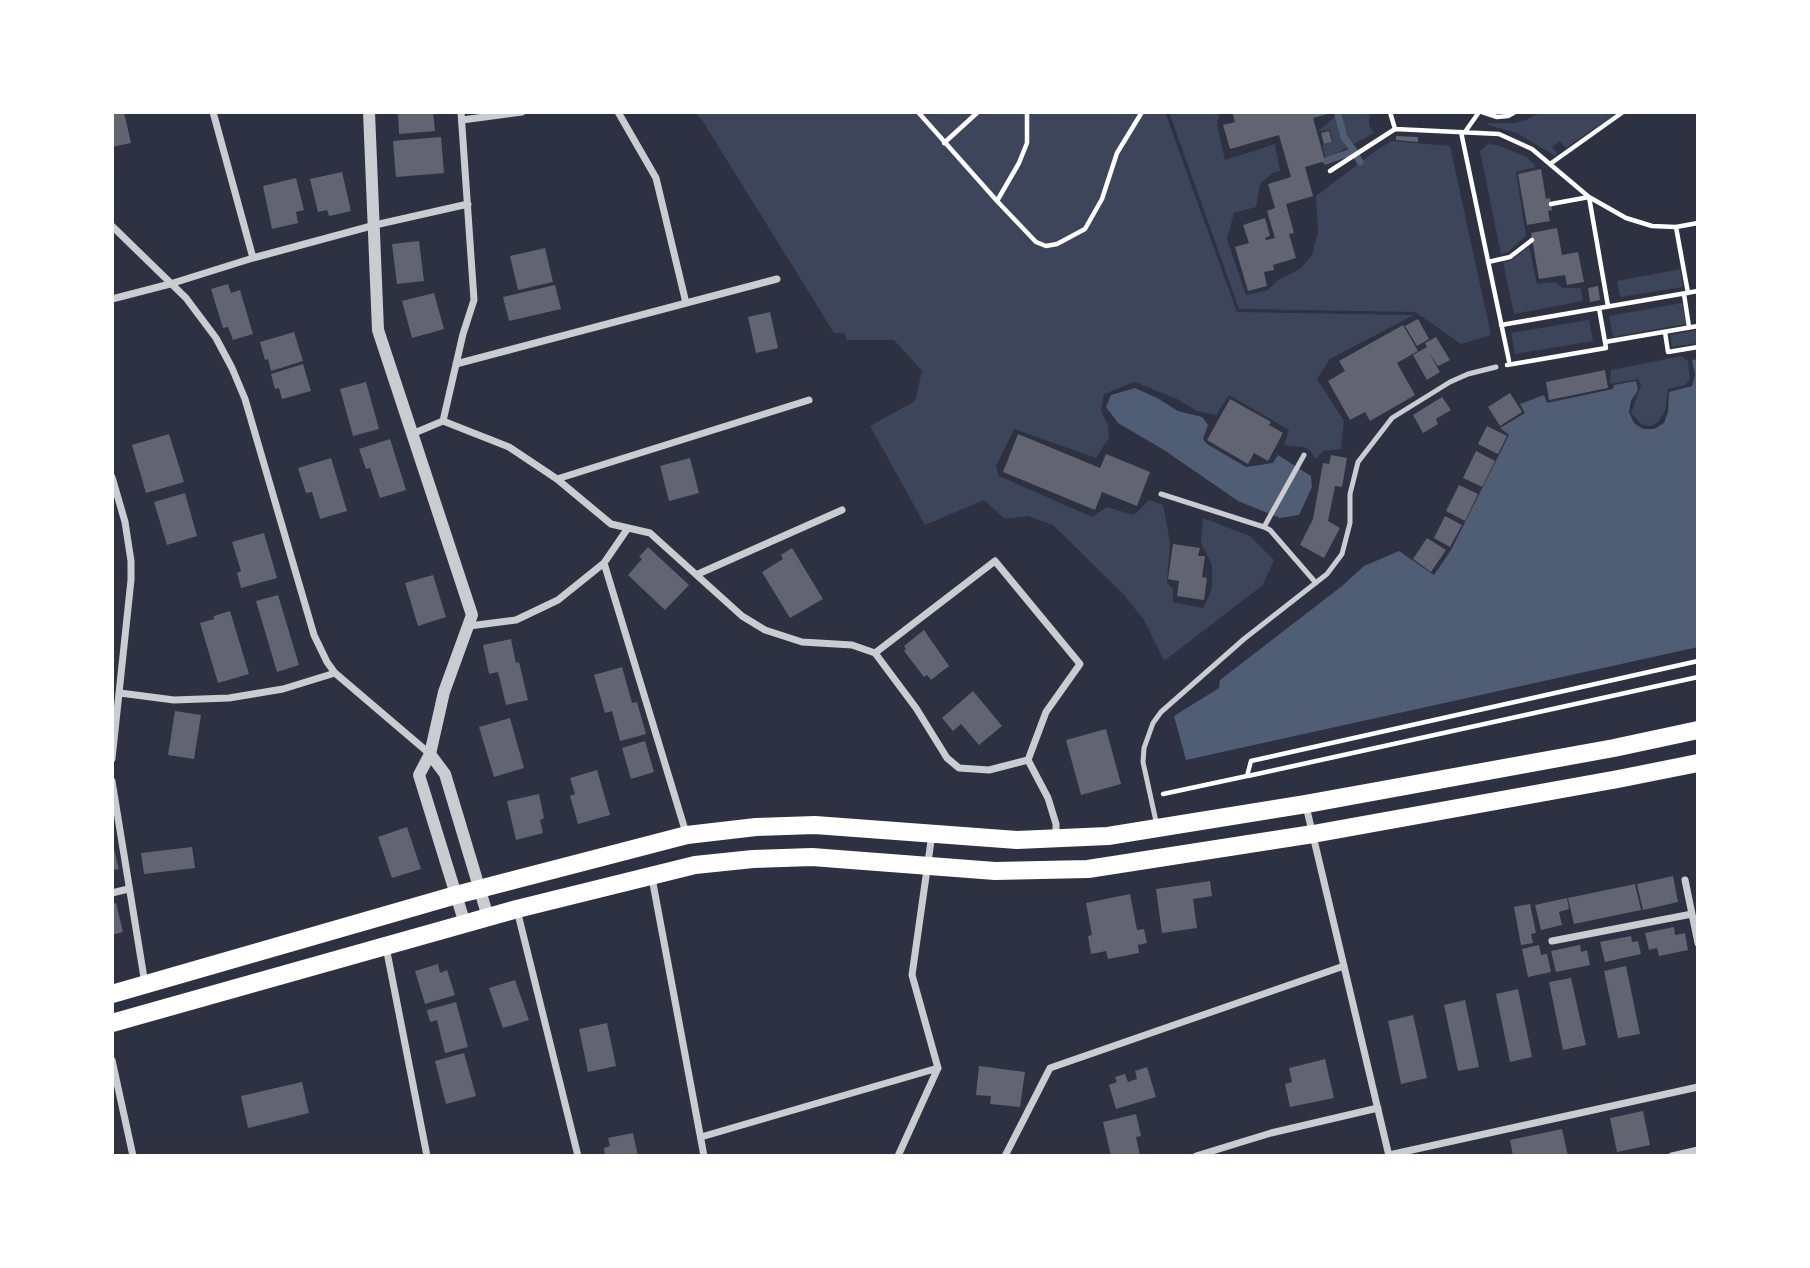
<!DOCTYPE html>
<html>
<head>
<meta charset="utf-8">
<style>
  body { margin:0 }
  #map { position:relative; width:1810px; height:1268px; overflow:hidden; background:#2d3142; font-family:Lora,serif }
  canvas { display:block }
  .frame { position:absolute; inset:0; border:114px solid #fff; pointer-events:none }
</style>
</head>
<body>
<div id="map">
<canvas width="1810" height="1268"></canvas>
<div class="frame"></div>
</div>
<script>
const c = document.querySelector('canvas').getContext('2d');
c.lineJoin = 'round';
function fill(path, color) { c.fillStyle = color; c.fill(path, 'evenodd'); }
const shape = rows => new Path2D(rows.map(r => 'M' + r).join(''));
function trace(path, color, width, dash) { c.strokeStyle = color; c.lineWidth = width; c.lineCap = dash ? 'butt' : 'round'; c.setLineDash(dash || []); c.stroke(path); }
fill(shape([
  [694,112,1165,112,1237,312,1414,315,1330,359,1317,379,1344,421,1341,449,1324,451,1315,459,1311,452,1304,447,1284,445,1289,430,1229,395,1216,415,1197,411,1177,399,1135,382,1104,394,1101,410,1108,425,1109,438,1096,458,1014,429,996,466,999,476,1092,517,1107,507,1134,515,1149,500,1163,505,1170,542,1167,583,1173,589,1173,602,1203,608,1212,589,1212,565,1201,543,1203,518,1250,536,1274,560,1263,585,1164,661,1144,620,1124,595,1053,525,1028,516,1005,519,984,500,925,525,870,426,915,401,922,371,894,340,847,340,844,333,834,333,702,120],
  [1169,112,1220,112,1217,124,1225,160,1275,144,1280,171,1273,173,1260,184,1256,207,1234,213,1227,239,1246,295,1268,290,1278,280,1300,269,1312,255,1318,232,1316,196,1378,149,1392,141,1450,146,1491,335,1461,344,1415,312,1239,309],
  [1340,112,1376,112,1369,115,1369,125,1374,133,1326,159,1322,145,1333,142,1330,130,1318,131],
  [1541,112,1618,112,1566,148,1560,141,1552,147,1558,154,1555,156,1517,133,1488,125,1487,123,1514,123,1526,120],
  [1488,144,1497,145,1527,157,1536,167,1516,172,1526,236,1508,252,1501,254,1480,151],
  [1529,246,1537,284,1555,282,1563,288,1581,288,1583,301,1514,314,1503,262,1512,260],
  [1680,269,1683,287,1620,297,1617,281],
  [1682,303,1686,324,1613,337,1609,316],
  [1589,320,1593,341,1515,354,1511,333],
  [1698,330,1698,343,1672,347,1670,335],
  [1681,356,1688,361,1690,379,1685,385,1668,389,1665,411,1658,422,1651,426,1642,425,1631,413,1641,385,1638,379,1610,384,1611,370]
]), '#3c4559');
fill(shape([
  [1698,359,1698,647,1186,760,1174,716,1219,688,1220,680,1342,586,1364,566,1399,551,1434,575,1451,550,1509,435,1500,428,1525,413,1520,404,1544,395,1547,403,1613,389,1614,385,1636,381,1638,390,1631,401,1629,412,1634,423,1643,429,1654,429,1664,423,1668,412,1669,392,1692,386,1695,375,1692,360],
  [1135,388,1157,398,1178,411,1202,417,1208,425,1203,439,1207,444,1246,467,1273,463,1278,455,1311,476,1312,487,1299,515,1280,518,1238,501,1164,450,1118,423,1106,407,1111,395]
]), '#4f5d75');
trace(shape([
  [1357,157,1360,162],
  [1326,161,1354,151,1344,137,1338,115]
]), '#4f5d75', 7);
fill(shape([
  [112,112,124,112,131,143,112,147],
  [398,112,433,112,435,131,399,134],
  [1232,112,1331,113,1313,118,1325,161,1305,167,1313,196,1286,204,1294,233,1289,234,1296,258,1273,265,1274,270,1264,272,1267,286,1248,291,1235,247,1249,243,1243,225,1265,218,1270,236,1265,238,1266,240,1275,238,1267,211,1275,208,1268,184,1291,177,1279,135,1230,149,1223,125,1235,122],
  [1329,131,1332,142,1324,144,1321,133],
  [1396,136,1418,137,1418,142,1396,140],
  [441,137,444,173,396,177,393,141],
  [1541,169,1546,199,1550,198,1552,210,1548,211,1550,221,1527,225,1518,174],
  [342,172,351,211,329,216,327,210,318,212,310,179],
  [296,178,304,210,296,212,298,223,272,229,263,186],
  [1557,228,1562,255,1578,252,1584,282,1567,285,1565,275,1539,279,1531,233],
  [419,241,424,281,397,284,392,244],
  [545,248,553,282,518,290,510,256],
  [228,284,231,293,240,290,253,334,233,340,228,327,223,328,211,289],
  [555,285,561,309,509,321,503,297],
  [1598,286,1600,300,1590,302,1588,288],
  [434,293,444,329,412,338,402,301],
  [770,312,778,348,756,353,748,317],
  [1418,319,1429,339,1417,346,1405,326],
  [1403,325,1418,351,1397,363,1415,395,1370,421,1365,412,1350,420,1328,381,1345,371,1339,361],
  [294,332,303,361,271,371,268,359,265,360,260,342],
  [1436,337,1450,360,1438,366,1428,351,1440,372,1427,380,1413,355,1427,347,1425,343],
  [303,364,311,391,282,399,279,388,275,389,271,374],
  [1605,370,1608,388,1549,400,1546,382],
  [366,382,379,429,353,436,340,389],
  [1510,393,1522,412,1500,426,1488,407],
  [1442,397,1451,410,1436,419,1438,424,1423,433,1413,415],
  [1230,399,1271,422,1269,425,1283,433,1268,461,1254,453,1248,464,1207,440],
  [1487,426,1507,436,1498,454,1478,444],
  [169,434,184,482,146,493,132,445],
  [1018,434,1100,468,1106,454,1150,472,1137,506,1102,492,1095,510,1003,472],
  [390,439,406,490,380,498,370,468,366,469,359,449],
  [1476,451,1495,461,1482,487,1463,478],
  [1331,455,1347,458,1342,487,1335,486,1328,521,1340,528,1324,558,1300,545,1313,519,1323,463,1329,464],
  [331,458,347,511,320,519,312,492,306,493,298,468],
  [690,458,699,493,669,501,660,466],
  [1459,485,1478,494,1465,521,1446,511],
  [185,493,197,536,167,545,154,502],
  [1445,516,1462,525,1450,547,1434,538],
  [264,533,277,578,241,588,237,573,241,571,232,542],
  [1427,538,1446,550,1431,572,1413,559],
  [1173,544,1200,548,1198,556,1205,556,1202,577,1207,578,1204,600,1177,596,1179,581,1168,579],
  [648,547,689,585,665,610,628,575,642,559,639,557],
  [792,548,823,599,790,618,762,572,783,559,781,555],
  [433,575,446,617,418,626,405,583],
  [278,595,299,665,277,672,256,601],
  [230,611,249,674,218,683,200,623,214,619,214,616],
  [924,630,949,666,931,680,927,675,924,677,904,651,906,649,904,646],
  [511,639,516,663,519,662,528,700,506,705,498,672,489,674,483,645],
  [622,667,632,703,637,702,646,734,620,741,612,711,605,713,594,675],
  [973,691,1002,726,979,745,961,724,953,731,942,718],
  [175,711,201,715,194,759,168,755],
  [510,718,524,768,494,777,479,727],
  [1106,729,1121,784,1081,795,1066,740],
  [645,741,654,772,631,779,622,748],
  [597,770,610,815,578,824,570,796,575,794,570,778],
  [539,794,544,818,540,820,543,833,516,840,507,801],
  [407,827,421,869,392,878,378,837],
  [113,845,119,869,112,870,112,846],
  [192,847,195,868,144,874,141,853],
  [1673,876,1678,902,1643,910,1637,884],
  [1210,881,1212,896,1193,899,1197,928,1162,933,1156,889],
  [1635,884,1641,910,1574,924,1568,898],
  [1130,894,1137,930,1144,929,1147,943,1138,945,1139,953,1108,959,1106,951,1091,954,1088,936,1092,935,1086,903],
  [1567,898,1569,909,1559,912,1562,925,1541,930,1535,905],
  [116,903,123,932,112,935,112,904],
  [1530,904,1536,933,1531,934,1533,943,1521,945,1514,907],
  [1674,927,1675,935,1685,933,1688,950,1659,956,1657,948,1649,950,1645,933],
  [1631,936,1632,942,1638,941,1641,954,1605,962,1600,942],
  [1539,945,1541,955,1547,954,1551,972,1528,977,1522,949],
  [1580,945,1581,952,1587,950,1590,965,1556,972,1551,951],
  [438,964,440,973,447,970,455,995,425,1004,415,971],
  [1626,966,1640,1034,1618,1038,1604,971],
  [1571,978,1586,1045,1563,1050,1549,982],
  [515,980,529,1020,503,1028,489,988],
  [1518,989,1532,1057,1510,1062,1496,994],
  [1465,1000,1479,1067,1458,1071,1444,1005],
  [456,1002,468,1047,445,1053,437,1020,430,1022,427,1010],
  [1413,1015,1427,1078,1401,1084,1388,1021],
  [607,1023,616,1066,588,1072,579,1029],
  [464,1053,476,1096,446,1104,435,1061],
  [1325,1059,1334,1098,1290,1107,1285,1084,1292,1082,1289,1068],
  [979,1066,1025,1072,1020,1107,990,1104,991,1096,976,1095],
  [1147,1067,1156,1097,1116,1109,1109,1085,1117,1082,1115,1077,1125,1074,1128,1082,1137,1079,1135,1071],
  [302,1082,309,1113,248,1128,241,1096],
  [1643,1111,1650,1145,1617,1152,1610,1118],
  [1136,1114,1141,1136,1136,1137,1140,1156,1111,1156,1103,1122],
  [1562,1129,1568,1156,1513,1156,1510,1140],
  [633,1133,638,1156,605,1156,604,1148,610,1146,608,1138]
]), '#626471');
trace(shape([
  [918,112,997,201,1036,242,1046,246,1057,244,1085,229,1102,199,1117,153,1142,112],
  [1390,112,1395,129],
  [1482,112,1497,117,1508,116,1515,112],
  [1461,132,1509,361],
  [1465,132,1479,112],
  [944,143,978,112],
  [1550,164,1623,112],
  [1330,171,1395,129,1499,134,1532,149,1589,197,1626,218,1652,226,1676,227,1698,223],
  [997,201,1019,163,1027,143,1027,112],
  [1551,204,1589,197,1608,306],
  [1676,227,1688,293],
  [1488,262,1510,257,1532,240],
  [1684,294,1689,327],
  [1599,308,1605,342],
  [1501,325,1698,291],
  [1665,332,1668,352,1698,347],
  [1507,365,1606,348,1605,342,1698,326],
  [1248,776,1698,677],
  [1163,794,1247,776,1251,761,1698,661]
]), '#fff', 4.5);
trace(shape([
  [1161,494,1264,527,1270,530,1316,583],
  [1264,527,1304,455],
  [1157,826,1143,762,1144,748,1153,723,1161,712,1244,639,1327,574,1342,554,1350,523,1350,494,1358,462,1392,418,1450,382,1468,374,1496,367]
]), '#caccd0', 5);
trace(shape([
  [213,112,253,258],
  [618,112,656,178,686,303],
  [462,120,522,112],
  [112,226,186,298,216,338,232,368,245,399,314,635,327,662,335,673,430,754],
  [112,299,170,284,253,258,375,225,468,204],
  [456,364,777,279],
  [443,421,463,334,474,300,461,112],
  [412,434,443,421,509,447,557,479,611,524,650,533,742,616,765,630,802,642,852,645,875,653,916,708,947,758,959,768,989,770,1028,760],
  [112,477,125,522,131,561,131,580,112,759],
  [557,479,809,400],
  [604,563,686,833],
  [698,574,842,510],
  [469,626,516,620,558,600,604,563,628,528],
  [875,653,995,561,1080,664,1046,712,1028,760],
  [120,693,174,700,229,698,283,689,335,673],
  [1028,760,1048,798,1056,824,1056,837],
  [112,781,145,984],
  [1306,806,1389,1156],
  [652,878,704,1156],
  [1685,880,1698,943],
  [112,893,128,889],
  [517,910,578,1156],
  [1552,941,1692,914],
  [386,947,427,1156],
  [112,1060,133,1156],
  [701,1137,938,1068],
  [1389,1155,1698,1087],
  [898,1156,938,1068,912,975,932,834],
  [1005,1156,1050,1068,1344,966],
  [1196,1156,1271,1133,1378,1108],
  [1672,1156,1698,1150]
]), '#caccd0', 7);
trace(shape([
  [369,112,378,330,472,615,444,692,430,754,419,775,465,924],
  [430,754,445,774,488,917]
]), '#caccd0', 12);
trace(shape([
  [112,994,456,895,687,835,756,827,815,825,1017,840,1108,836,1306,804,1614,748,1698,730],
  [112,1023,517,909,695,865,753,859,812,857,995,871,1088,869,1313,834,1618,779,1698,763]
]), '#fff', 18);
</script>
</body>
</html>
